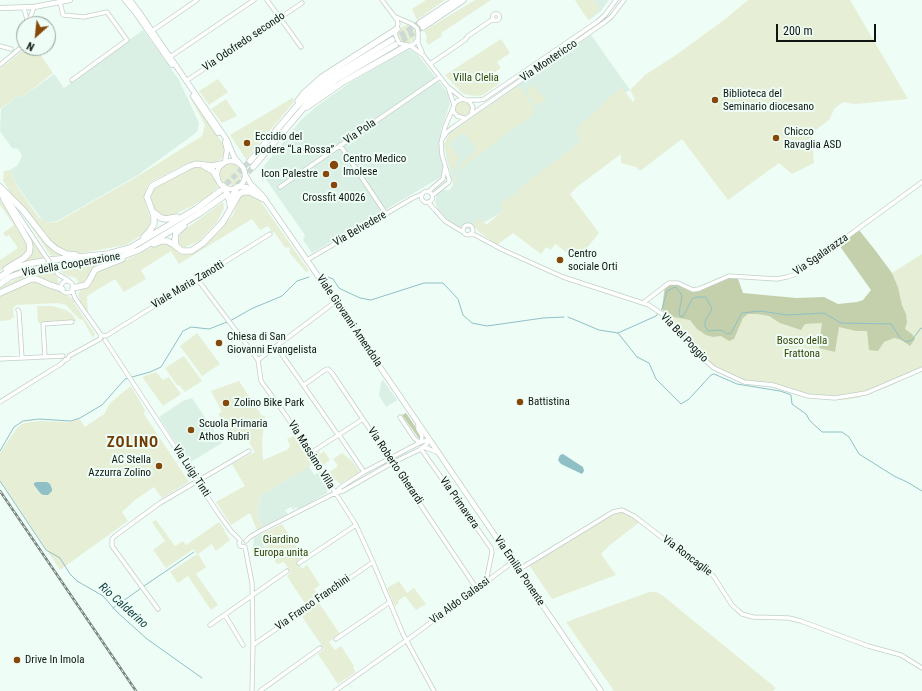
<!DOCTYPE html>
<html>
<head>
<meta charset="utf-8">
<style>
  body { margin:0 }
  #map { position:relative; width:922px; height:691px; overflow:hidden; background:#eefdf6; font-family:"Roboto Condensed",sans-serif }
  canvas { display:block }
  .north { position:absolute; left:16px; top:16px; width:40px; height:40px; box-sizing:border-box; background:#eefdf6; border:1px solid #95a09b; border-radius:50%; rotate:207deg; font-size:11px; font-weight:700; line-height:16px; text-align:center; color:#101512 }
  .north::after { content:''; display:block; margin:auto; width:14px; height:18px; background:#854808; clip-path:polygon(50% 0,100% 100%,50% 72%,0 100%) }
  .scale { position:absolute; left:776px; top:24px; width:100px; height:18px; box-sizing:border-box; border:2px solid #101512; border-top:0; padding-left:5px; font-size:12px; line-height:14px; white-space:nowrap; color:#101512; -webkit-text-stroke:3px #eefdf6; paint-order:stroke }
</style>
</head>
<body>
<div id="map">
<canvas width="922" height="691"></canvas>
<div class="north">N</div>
<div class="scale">200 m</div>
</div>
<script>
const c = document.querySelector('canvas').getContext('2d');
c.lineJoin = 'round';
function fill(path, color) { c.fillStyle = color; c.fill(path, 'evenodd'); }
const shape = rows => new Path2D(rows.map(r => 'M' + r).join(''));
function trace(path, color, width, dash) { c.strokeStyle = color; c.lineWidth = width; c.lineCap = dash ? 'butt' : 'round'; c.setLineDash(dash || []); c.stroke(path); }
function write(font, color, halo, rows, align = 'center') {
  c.font = font + ' "Roboto Condensed",sans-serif'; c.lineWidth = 4; c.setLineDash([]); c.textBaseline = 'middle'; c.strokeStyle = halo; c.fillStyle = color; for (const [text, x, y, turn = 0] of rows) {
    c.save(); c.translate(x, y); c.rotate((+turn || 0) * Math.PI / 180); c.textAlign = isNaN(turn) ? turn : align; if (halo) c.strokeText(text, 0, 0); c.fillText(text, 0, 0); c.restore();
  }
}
fill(shape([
  [575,0,609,0,601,11,589,20],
  [143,30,179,80,199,123,197,132,138,175,57,221,48,223,42,220,18,187,10,170,18,165,22,155,18,149,12,148,0,131,1,109,20,95,22,97,54,74,64,88],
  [591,35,630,90,583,122,594,139,516,197,501,213,470,230,451,224,438,209,435,202,437,194,443,190,450,190,453,184,445,151,444,144,450,132],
  [407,49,411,50,417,54,448,93,450,103,441,131,440,149,444,165,441,177,312,253,303,240,305,235,260,171,300,121,317,106,348,84],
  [383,380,397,400,386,407,379,396,381,382],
  [192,398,222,443,189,463,159,417,183,401],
  [309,466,314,475,318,473,327,487,327,493,299,509,294,507,294,511,291,507,285,510,288,514,263,527,257,515,260,496],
  [261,534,265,549,252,552,254,538]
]), '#daf0e5');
fill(shape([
  [426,0,445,0,417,20,412,9],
  [475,0,491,0,441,33,442,36,428,45,426,41,427,36,424,31],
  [575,0,594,0,600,10,588,20],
  [748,0,850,0,908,99,855,104,843,102,835,108,829,120,812,133,814,163,792,174,779,163,728,200,682,139,640,171,636,167,621,163,621,154,577,187,570,194,599,233,577,260,555,244,551,250,546,247,541,254,513,233,497,245,478,231,473,224,480,218,486,225,503,211,499,204,520,190,519,188,580,142,576,129,618,90,622,88,633,102,635,99,630,90,645,75,676,55,724,20],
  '398 34a9 9 0 1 1 18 0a9 9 0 1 1-18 0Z',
  [501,39,510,53,497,62,501,68,494,73,500,83,483,95,478,96,468,95,462,93,445,75],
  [26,48,29,51,33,51,36,48,53,73,22,97,20,95,0,109,0,69],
  [218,79,228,92,209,105,199,91],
  [533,85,541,95,547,99,537,106,526,91],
  [517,87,521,88,534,108,532,109,533,112,530,118,501,137,498,141,457,171,461,163,477,150,464,132,449,143,459,158,453,170,453,174,458,184,455,185,445,147,445,143,449,134],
  [191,96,224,145,224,152,222,158,216,163,211,163,201,161,188,163,151,182,147,186,144,199,151,221,147,232,126,245,81,253,68,252,57,247,45,236,49,238,24,207,11,194,5,184,3,180,4,171,10,170,18,188,39,218,48,223,57,222,138,176,202,136,205,125,190,97],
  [294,97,293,103,246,159,230,135],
  [226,99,237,116,222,123,211,109],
  '455 109a8 8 0 1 1 16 0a8 8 0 1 1-16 0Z',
  '220 174a11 11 0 1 1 22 0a11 11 0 1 1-22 0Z',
  [193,167,201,167,211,172,218,187,210,195,192,206,171,216,166,217,161,215,155,210,149,200,154,187],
  [245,194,253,196,261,202,309,271,306,272,289,252,290,249,289,247,286,248,284,246,275,233,272,232,268,226,260,230,252,219,179,264,171,251,141,270,146,279,124,292,115,279,87,296,88,313,80,301,78,295,81,288,88,286,100,270,118,264,161,243,166,243,172,246,178,253,182,255,192,254,201,248,220,231,233,215,240,197],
  [0,195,28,244,27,252,23,256,0,271,0,260,18,248,9,235,6,237,3,233,14,225,0,205],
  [223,202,224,208,217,222,199,241,185,247,181,246,178,242,179,236,184,230],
  [13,211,41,253,43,258,20,263,32,251],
  [22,213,50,248,64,255,51,256],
  [922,254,922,371,905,378,893,385,857,398,843,400,803,396,778,388,748,384,734,380,713,370,662,316,664,295,685,290,906,314,902,305,898,287,892,273],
  [103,264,86,282,80,285,76,278,65,275,59,269],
  [52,270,57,277,59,285,31,277,0,290,0,287,27,274],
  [32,281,37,282,49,288,56,289,73,299,75,302,74,303,95,334,93,338,83,320,79,319,66,305,58,303,16,305,13,309,14,318,11,318,11,320,0,321,0,295],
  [37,306,52,306,66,310,72,314,77,321,38,323],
  [197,333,220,364,202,376,180,346],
  [184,356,202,381,185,392,179,385,177,385,165,368],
  [156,372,163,380,169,377,181,394,163,406,143,378,144,376],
  [239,381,262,416,265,415,262,442,263,460,287,450,290,446,287,439,295,435,313,464,260,496,257,515,263,527,257,530,250,513,231,525,216,502,245,486,232,464,255,452,247,439,240,443,236,436,233,438,218,414,222,412,211,391],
  [131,386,145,410,144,414,189,482,162,498,154,487,135,500,122,512,128,521,60,570,0,480,0,453,17,428,24,423,40,421,71,422,79,419,85,427,104,414,110,403],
  [318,451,320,454,324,451,330,460,322,466,315,455],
  [342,453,353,462,360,472,340,484,336,480,332,483,327,474,338,466,333,459],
  [621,511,641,521,610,545,601,554,616,575,552,599,529,565,599,521],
  [156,520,175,546,183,541,186,545,219,522,224,529,225,532,230,540,216,551,212,544,198,554,206,567,196,574,218,605,211,610,188,576,178,583,170,572,197,554,194,549,166,568,153,550,165,541,152,522],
  [282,524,304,557,297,562,302,569,307,565,320,585,314,589,319,596,319,603,340,634,329,642,335,650,341,646,354,666,353,668,356,672,338,684,318,654,324,649,301,615,306,605,287,576,291,572,284,562,277,564,266,549,261,534],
  [399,581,407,593,414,588,426,604,416,610,405,596,398,601,399,603,395,606,387,588],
  [649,592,656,592,662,595,776,688,773,691,614,691,566,622]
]), '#e6efd5');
fill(shape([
  [859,230,875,250,892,273,898,287,902,305,906,314,907,322,905,329,912,334,915,339,910,346,902,340,894,338,884,342,878,351,869,350,867,331,856,331,839,327,835,352,819,348,822,323,805,324,801,330,780,323,769,316,758,314,748,314,743,318,734,339,729,341,721,336,713,337,706,335,697,329,690,320,667,316,662,309,665,286,674,282,694,289,704,286,721,277,738,279,743,293,796,298,824,297,838,304,857,302,863,300,871,290,839,245],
  [406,413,419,432,421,436,420,440,402,415]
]), '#c4d0ab');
fill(shape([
  [563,454,583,467,584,471,582,474,561,464,558,460,560,455],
  [37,482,47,482,50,484,52,489,52,491,48,495,44,495,41,494,34,485,34,483]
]), '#8fc0c6');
trace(shape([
  [328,277,333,279,339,288,345,291,360,298,371,300,424,283,443,283,458,299,463,315,472,323,487,326,543,318,564,317],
  [660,311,662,309,667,291,675,287,680,292,682,296,679,313,680,316,683,317,692,299,696,297,706,297,712,309,705,321,705,326,708,331,718,330,723,331,727,334,731,333,742,313,760,311,788,315,824,313,841,323,891,324,901,339,906,342,912,340,920,329,922,328],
  [568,317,599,330,618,333,656,316,658,313],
  [230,321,251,309,282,296,297,281,309,277],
  [618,333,637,357,649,363,656,379,681,404,689,399,711,375,714,374,737,384,780,391,789,394,791,395,792,404,806,414,810,421,820,430,822,432,842,432,849,437,859,454,894,476,907,482,922,491],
  [0,451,14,427,23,421,39,419,71,421,80,418,102,405,125,379,150,372,161,367,183,331,191,327,209,329,227,322],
  [0,481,46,550,60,558,70,574,77,581,103,596,117,612,147,639,202,678],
  [144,586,194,552],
  [113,608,140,589]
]), '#8fc0c6', 1);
trace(shape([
  [393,40,419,23],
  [395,45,423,27],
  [220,190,250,161],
  [224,196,239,183,253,167]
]), '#cddad4', 5.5, [5.5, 3]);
const minor = shape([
  [267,0,301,47],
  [382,0,397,20,398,24,395,34,399,43,412,47,423,55,447,86,463,99],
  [60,2,63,15,84,17,107,12,127,40,72,80],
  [24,8,28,24],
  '492.5 17a3.5 3.5 0 1 1 7 0a3.5 3.5 0 1 1-7 0Z',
  [396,17,412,24,417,28,418,32,418,43,422,52],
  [30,24,30,18,34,7],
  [152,31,197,0],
  [0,46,11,49],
  [408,46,414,44,418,39],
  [170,57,254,0],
  [430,64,465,40,468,36,493,19],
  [0,65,24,45],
  [186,81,302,3],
  [448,87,454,105],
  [467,100,479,100,484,99,597,22,605,15,616,0],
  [464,118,457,116,453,111,454,105,457,101,463,99,469,101,473,107,471,115],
  [442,139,447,132,452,128,605,22,612,16,624,0],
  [340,145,386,214],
  [280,187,440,77],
  [429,191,443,179,445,167],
  '421.5 197a5.5 5.5 0 1 1 11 0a5.5 5.5 0 1 1-11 0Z',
  [5,195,44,254],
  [433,195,449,182,449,179,442,155,441,143,445,127,453,108],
  [428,202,445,221,463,232],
  '463 230a5 5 0 1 1 10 0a5 5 0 1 1-10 0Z',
  [470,234,475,235,503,250,563,277,649,305,662,314,701,357,714,368,744,382,773,385,808,396,835,398,866,393,922,369],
  [307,260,413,198,422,194],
  [59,275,68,280],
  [198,280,258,360,261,381,285,414,356,525,373,562,403,634,434,691],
  '61 287a6 6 0 1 1 12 0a6 6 0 1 1-12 0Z',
  [72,290,75,298,101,335],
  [643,303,669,283,678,283,693,290,699,289,729,276,777,279,787,277,796,274,922,182],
  [18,310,19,312,22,358],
  [101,335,106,336,270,234],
  [105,340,218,513,231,531,240,540],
  [276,346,338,435],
  [45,357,43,324,72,322],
  [0,359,63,356],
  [258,360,335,302],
  [304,385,325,370,328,369,332,373,477,589],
  [0,402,61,364,65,360,68,359,69,356,100,339,101,335],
  [400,417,414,438,420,443],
  [418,424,418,429,422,436,421,442],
  [339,435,364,472],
  [423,447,437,452],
  [421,449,491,548,492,552,486,582],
  [309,454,363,419],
  [336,492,341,487,364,472,421,442,429,440],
  [240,540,239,543,240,546,245,547],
  [246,541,250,537,260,531,335,493,343,491,392,463,419,450,426,445,429,440],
  [245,547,252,583,253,645,252,691],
  [299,563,356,525],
  [518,570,613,512,622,510,634,516,669,543,707,570,714,577,732,605,742,614,753,617,789,618,801,621,868,646,901,655,922,668],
  [158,609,112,546,112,539,115,536,160,503,249,451],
  [225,615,243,645],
  [210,625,287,571],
  [336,639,390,602],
  [253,645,373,562],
  [260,691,320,648],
  [335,691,407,640,513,562]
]);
const major = shape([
  [125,0,135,12,172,65],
  [130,0,139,12,227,140,234,157,240,164],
  [0,8,34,7,70,0],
  [193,96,218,133],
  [225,142,227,150,225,162],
  '217 175a14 14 0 1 1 28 0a14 14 0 1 1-28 0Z',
  [245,174,250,183,262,195,307,260,601,691],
  [238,187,245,187,256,190]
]);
const highway = shape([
  [420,23,455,0],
  [423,27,463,0],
  [298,101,305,92,322,77,397,29],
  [307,107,343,82,407,46],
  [250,161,297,106,312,91,330,78,392,40],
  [204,166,213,171,217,178],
  [253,167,312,98,337,79,395,45],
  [223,186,228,195,230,203],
  [0,187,23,210,48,242,56,249,66,254,76,255],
  [1,191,4,199,29,242,30,247,29,253,24,258,6,269],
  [230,205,232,197,237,187],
  [153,212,161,218,166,219,177,217],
  [144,237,149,232,154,224,154,216,147,197,152,186,190,166,196,164,212,166,222,164],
  [154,244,161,241,167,241,173,244,182,251,191,251,203,243,223,222,239,194,243,192,250,192,264,199],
  [176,246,175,239,176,233,184,226],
  [0,277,12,269,27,264,50,260,108,254,130,248,196,209,220,191],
  [0,284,10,277,30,270,112,259,123,256,139,250,200,213,224,196],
  [73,288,86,285,89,281,95,270,99,268,122,259],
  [0,293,31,279,36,279,50,285,62,289]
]);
trace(minor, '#c2d0c9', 5);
trace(major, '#c2d0c9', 6);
trace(highway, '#c2d0c9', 7);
trace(minor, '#fff', 3.5);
trace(major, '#fff', 4.5);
trace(highway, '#fff', 5.5);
const rail = shape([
  [0,491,136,691]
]);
trace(rail, '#79827e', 2.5);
trace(rail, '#eefdf6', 1, [3]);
const minorBridge = shape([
  [44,254,58,274]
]);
trace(minorBridge, '#c2d0c9', 5, []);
trace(minorBridge, '#fff', 3.5);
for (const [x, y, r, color] of [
  [715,100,4,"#854808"],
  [776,138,4,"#854808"],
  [247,143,4,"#854808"],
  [334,165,5,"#854808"],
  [326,174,4,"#854808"],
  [334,185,4,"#854808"],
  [560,260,4,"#854808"],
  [219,343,4,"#854808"],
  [520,402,4,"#854808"],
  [226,403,4,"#854808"],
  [191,430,4,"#854808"],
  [159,466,4,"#854808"],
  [17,660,4,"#854808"]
]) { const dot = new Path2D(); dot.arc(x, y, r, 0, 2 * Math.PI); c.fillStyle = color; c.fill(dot); trace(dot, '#eefdf6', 1.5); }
write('11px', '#101512', '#eefdf6', [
  ["Via Odofredo secondo",244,42,-34],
  ["Via Montericco",549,61,-34],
  ["Via Pola",360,132,-34],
  ["Via Belvedere",360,229,-30],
  ["Via Sgalarazza",821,255,-35],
  ["Via della Cooperazione",71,265,-10],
  ["Viale Maria Zanotti",188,285,-31],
  ["Viale Giovanni Amendola",349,321,56],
  ["Via Bel Poggio",684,338,46],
  ["Via Massimo Villa",311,455,58],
  ["Via Roberto Gherardi",395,466,56],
  ["Via Luigi Tinti",191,471,57],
  ["Via Primavera",459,503,55],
  ["Via Roncaglie",687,556,37],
  ["Via Emilia Ponente",519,571,56],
  ["Via Aldo Galassi",460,601,-36],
  ["Via Franco Franchini",313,603,-35]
]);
write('11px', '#364307', '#eefdf6', [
  ["Villa Clelia",476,78],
  ["Bosco della",802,341],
  ["Frattona",802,354],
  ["Giardino",281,540],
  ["Europa unita",281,553]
]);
write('11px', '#101512', '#eefdf6', [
  ["Biblioteca del",723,94],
  ["Seminario diocesano",723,107],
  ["Chicco",784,132],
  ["Ravaglia ASD",784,145],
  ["Eccidio del",255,137],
  ["podere “La Rossa”",255,150],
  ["Centro Medico",343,159],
  ["Imolese",343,172],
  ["Icon Palestre",318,174,"right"],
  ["Crossfit 40026",334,198,"center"],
  ["Centro",568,254],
  ["sociale Orti",568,267],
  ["Chiesa di San",227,337],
  ["Giovanni Evangelista",227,350],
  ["Battistina",528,402],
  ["Zolino Bike Park",234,403],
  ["Scuola Primaria",199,424],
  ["Athos Rubri",199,437],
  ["AC Stella",151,460,"right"],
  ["Azzurra Zolino",151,473,"right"],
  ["Drive In Imola",25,660]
], 'left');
write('italic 12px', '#0e3d42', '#eefdf6', [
  ["Rio Calderino",123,606,42]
]);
c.letterSpacing = '1px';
write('bold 15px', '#713a00', '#eefdf6', [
  ["ZOLINO",133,443]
]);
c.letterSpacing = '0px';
</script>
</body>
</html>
